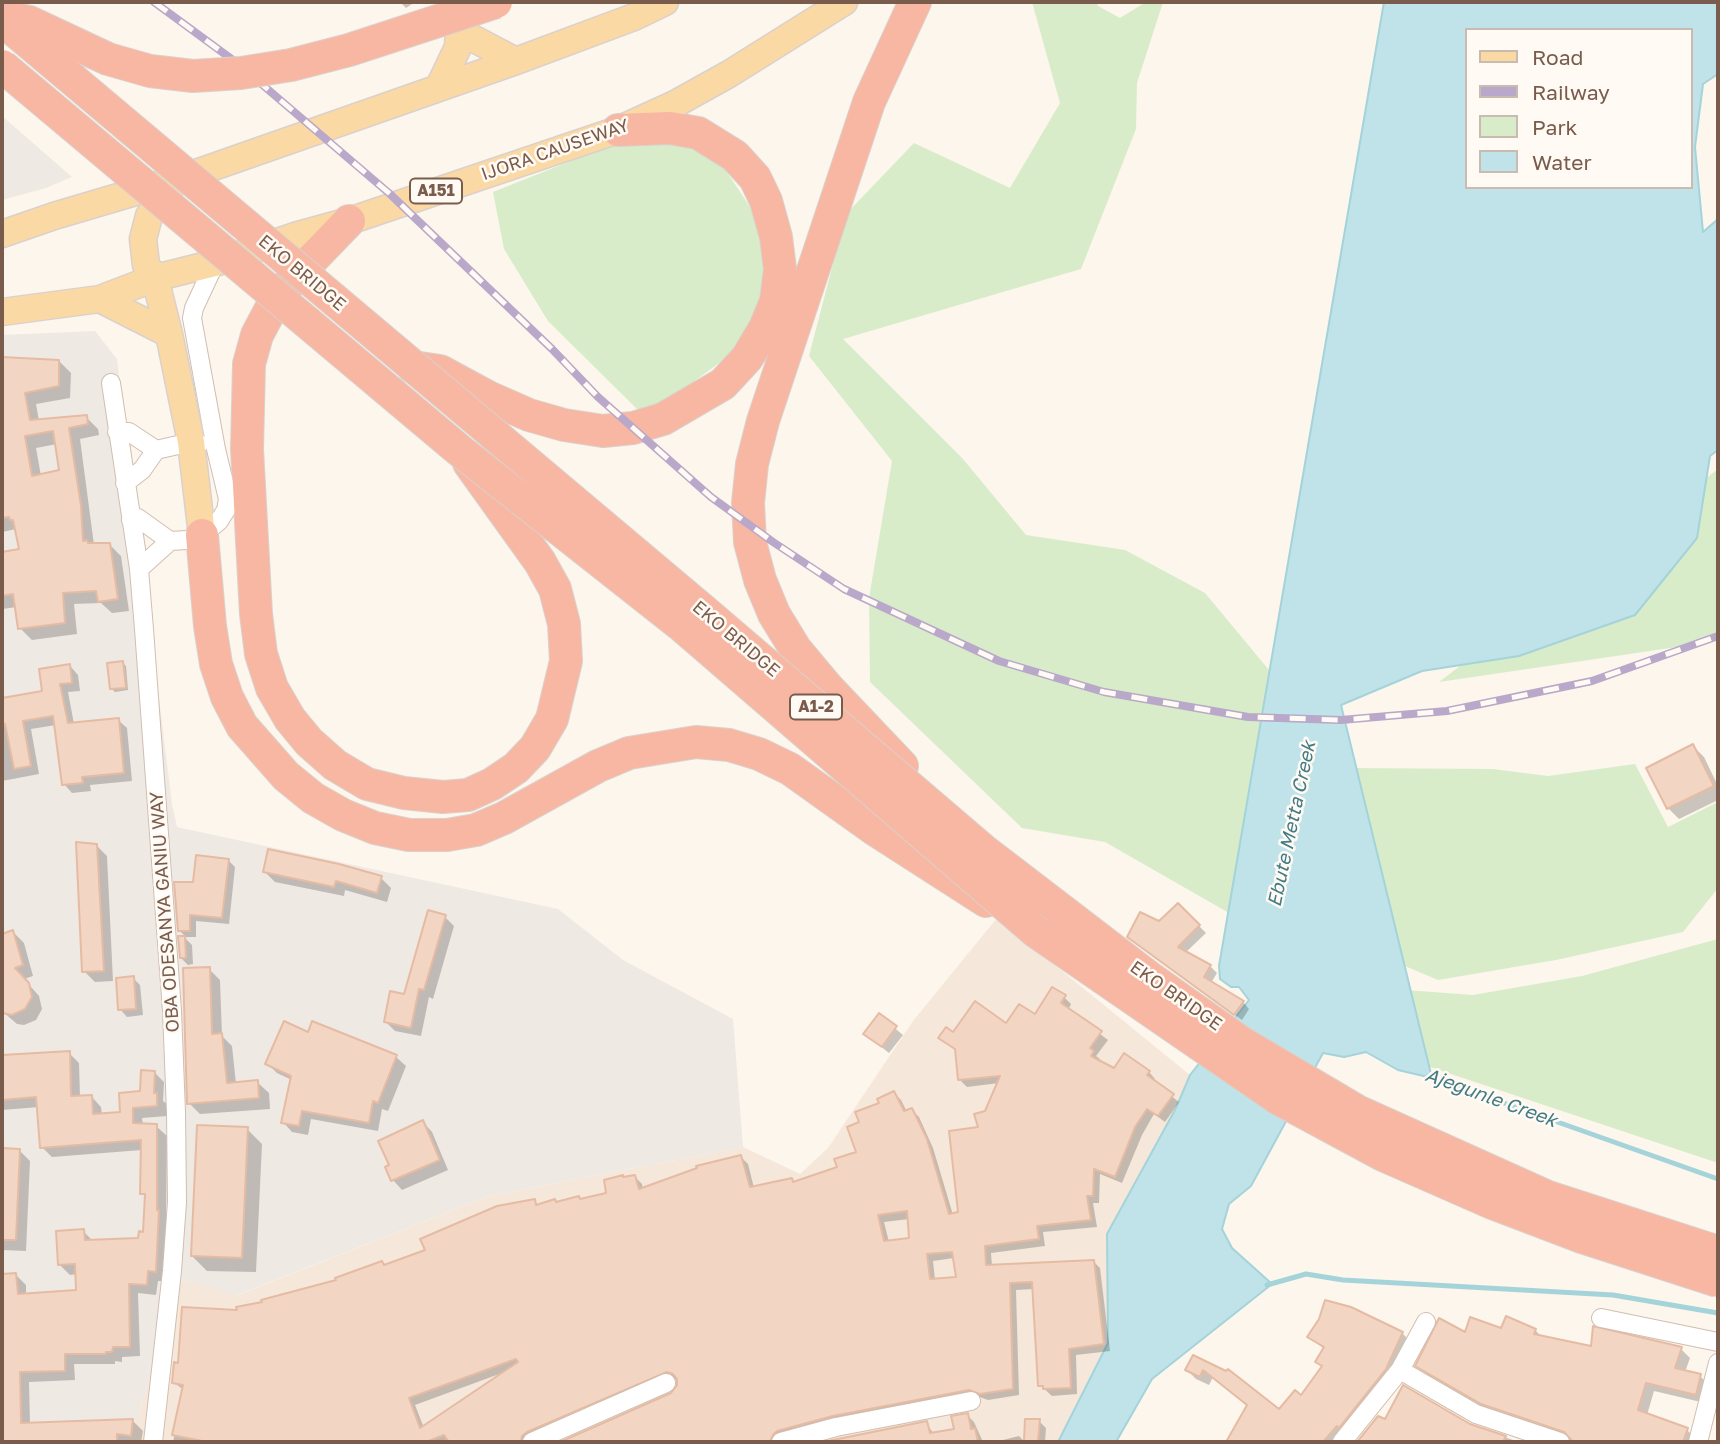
<!DOCTYPE html>
<html>
<head>
<meta charset="utf-8">
<style>
  body { margin:0 }
  #map { position:relative; width:1720px; height:1444px; overflow:hidden; background:#fdf6ec; font-family:"Golos Text",sans-serif }
  canvas { display:block }
  .frame { position:absolute; inset:0; border:4px solid #7a5c4d; pointer-events:none }
  .legend { position:absolute; left:1465px; top:28px; width:228px; height:161px; box-sizing:border-box; background:#fffaf3; border:2px solid #cabbb1; margin:0; padding:9px 12px; list-style:none; font-size:21px; color:#7a5c4d }
  .legend li { display:flex; align-items:center; gap:14px; height:35px }
  .legend b { width:35px; border:2px solid #cabbb1 }
</style>
</head>
<body>
<div id="map">
<canvas width="1720" height="1444"></canvas>
<div class="frame"></div>
<ul class="legend">
<li><b style="height:9px;background:#fbd9a5"></b>Road</li>
<li><b style="height:9px;background:#b9a8c9"></b>Railway</li>
<li><b style="height:19px;background:#d8ecc9"></b>Park</li>
<li><b style="height:19px;background:#bfe3e8"></b>Water</li>
</ul>
</div>
<script>
const c = document.querySelector('canvas').getContext('2d');
c.lineJoin = 'round';
function fill(path, color) { c.fillStyle = color; c.fill(path, 'evenodd'); }
const shape = rows => new Path2D(rows.map(r => 'M' + r).join(''));
function trace(path, color, width, dash) { c.strokeStyle = color; c.lineWidth = width; c.lineCap = dash ? 'butt' : 'round'; c.setLineDash(dash || []); c.stroke(path); }
function write(font, color, halo, rows, align = 'center') {
  c.font = font + ' "Golos Text",sans-serif'; c.lineWidth = 5; c.setLineDash([]); c.textBaseline = 'middle'; c.strokeStyle = halo; c.fillStyle = color; for (const [text, x, y, turn = 0] of rows) {
    c.save(); c.translate(x, y); c.rotate((+turn || 0) * Math.PI / 180); c.textAlign = isNaN(turn) ? turn : align; if (halo) c.strokeText(text, 0, 0); c.fillText(text, 0, 0); c.restore();
  }
}
fill(shape([
  [997,918,1190,1075,1176,1108,1107,1234,1108,1343,1058,1442,129,1442,183,1279,238,1295,489,1196,743,1147,800,1174,828,1148,913,1021]
]), '#f5e8da');
fill(shape([
  [2,116,72,177,46,188,2,200],
  [95,331,117,359,172,804,177,827,558,909,623,960,733,1019,743,1147,489,1196,237,1295,183,1279,129,1442,2,1442,2,335]
]), '#efe9e4');
fill(shape([
  [1032,2,1096,2,1098,6,1120,18,1146,2,1163,2,1137,83,1136,129,1081,269,843,339,963,459,1026,535,1125,550,1205,593,1279,682,1229,913,1105,842,1022,828,870,682,869,598,892,461,809,356,846,214,914,143,1010,188,1060,103],
  [657,141,694,147,723,166,752,210,762,232,766,270,760,311,726,358,674,396,639,411,548,321,504,249,493,192,606,147],
  [1718,469,1718,631,1711,642,1439,682],
  [1635,764,1668,827,1718,802,1718,888,1683,932,1556,960,1438,980,1400,964,1345,768,1493,769,1548,776],
  [1718,939,1718,1163,1427,1066,1392,989,1473,995,1582,976]
]), '#d8ecc9');
const water = shape([
  [1384,2,1718,2,1718,74,1703,84,1695,147,1703,232,1718,219,1718,450,1710,456,1697,538,1635,615,1519,656,1422,671,1341,705,1432,1078,1398,1070,1366,1052,1344,1057,1323,1053,1251,1186,1229,1204,1222,1229,1232,1248,1272,1284,1152,1379,1116,1442,1058,1442,1108,1343,1107,1234,1176,1108,1190,1075,1249,1000,1239,987,1231,987,1220,979,1219,966,1384,2],
  [1466,30,1690,30,1690,187,1466,187,1466,30]
]);
fill(water, '#bfe3e8');
trace(water, '#a5d3da', 2);
fill(shape([
  [400,2,415,2,406,8],
  [2,359,59,361,71,373,70,398,36,404,39,421,86,417,98,429,99,435,80,439,94,545,109,544,121,556,129,611,112,613,101,603,74,604,77,634,32,640,20,628,17,607,2,609,2,553,21,550,16,529,2,532],
  [57,444,61,471,41,476,36,448],
  [123,663,126,666,128,690,115,692,112,689],
  [70,666,78,675,80,691,68,692,74,724,118,720,127,728,132,781,90,785,91,791,72,793,64,784,56,725,31,729,39,774,2,781,2,786,2,700,44,692],
  [1693,746,1704,757,1718,786,1718,800,1679,819,1668,808],
  [97,846,107,856,113,981,95,982,84,971],
  [228,860,235,867,229,924,196,921,196,937,186,937,179,930,194,883],
  [265,872,381,878,391,888,387,902,345,890,344,896,275,882],
  [1178,905,1206,933,1185,953,1210,966,1217,973,1211,983,1243,1002,1249,1009,1242,1020,1129,937,1160,923],
  [445,917,454,926,433,999,429,997,421,1036,395,1031,386,1022,405,996],
  [13,932,24,943,33,976,24,979,39,996,42,1009,36,1020,24,1025,17,1024,2,1011,2,935],
  [185,938,192,945,193,964,188,965,181,958],
  [209,969,220,980,222,1036,232,1046,236,1084,257,1082,269,1093,270,1109,200,1114,189,1103],
  [133,978,140,985,143,1015,127,1017,120,1009],
  [1064,997,1071,1004,1068,1010,1108,1040,1096,1056,1100,1059,1098,1062,1114,1070,1149,1072,1155,1079,1153,1082,1179,1102,1165,1122,1154,1114,1142,1135,1122,1183,1100,1174,1099,1203,1093,1203,1097,1227,1043,1232,1045,1246,991,1253,992,1266,1093,1261,1100,1268,1110,1351,1076,1355,1077,1394,1052,1396,1040,1385,1034,1289,1016,1290,1019,1395,988,1400,977,1396,780,1442,564,1442,672,1395,677,1390,678,1380,670,1379,531,1442,173,1442,184,1390,173,1382,179,1365,239,1311,385,1266,428,1251,534,1201,538,1206,579,1197,581,1200,609,1194,635,1177,642,1184,643,1190,741,1157,748,1164,754,1188,791,1180,794,1183,839,1168,858,1153,862,1123,894,1093,901,1100,907,1112,912,1110,919,1117,933,1148,953,1215,959,1213,980,1129,999,1083,967,1087,960,1080,957,1051,940,1037,1006,1026,1035,1017],
  [909,1219,911,1239,889,1242,884,1222],
  [954,1258,958,1278,935,1280,933,1261],
  [502,1373,424,1428,415,1405],
  [879,1015,903,1035,889,1053,865,1034],
  [309,1035,396,1057,406,1066,388,1111,382,1109,378,1131,311,1119,308,1135,292,1132,283,1122,292,1080,277,1073,267,1063],
  [69,1053,79,1063,80,1097,91,1096,101,1107,102,1115,122,1114,142,1092,154,1072,164,1082,163,1101,167,1104,167,1116,142,1118,143,1125,156,1126,167,1136,166,1220,168,1222,165,1281,158,1281,156,1295,138,1293,140,1356,122,1357,122,1362,115,1361,115,1364,74,1364,75,1380,29,1382,30,1424,133,1421,143,1431,141,1442,2,1442,2,1276,16,1275,26,1285,26,1295,78,1291,77,1274,70,1275,60,1265,83,1231,94,1242,140,1240,144,1234,146,1197,142,1193,142,1150,52,1157,42,1147,39,1107,2,1110,2,1056],
  [423,1122,432,1132,448,1170,402,1190,393,1180],
  [247,1129,262,1144,256,1272,207,1271,192,1256],
  [2,1150,19,1150,30,1161,26,1251,2,1250],
  [1535,1330,1542,1337,1593,1349,1681,1349,1690,1358,1685,1372,1700,1376,1709,1385,1705,1403,1654,1391,1647,1415,1687,1430,1696,1439,1695,1442,1574,1442,1572,1439,1491,1412,1426,1374,1417,1365,1466,1335,1502,1331],
  [1402,1333,1411,1342,1339,1442,1230,1442,1228,1441,1249,1406,1213,1377,1209,1385,1196,1379,1187,1370,1193,1357,1280,1412,1302,1397,1324,1368,1318,1362,1325,1350,1310,1337],
  [967,1415,974,1422,983,1442,830,1442,926,1423,934,1434,956,1430],
  [1378,1418,1386,1422,1470,1425,1519,1442,1359,1442],
  [1039,1421,1046,1428,1045,1442,1028,1442,1025,1440],
  [1019,1436,1025,1442,995,1442]
]), '#0003');
trace(shape([
  [1428,1076,1718,1179],
  [1267,1285,1306,1274,1343,1280,1613,1295,1718,1313]
]), '#a5d3da', 5);
const building = shape([
  [2,357,59,360,59,386,25,393,30,420,87,415,88,424,69,428,81,506,83,541,87,540,88,543,110,543,118,599,98,602,96,591,63,593,65,623,18,629,13,594,2,596,2,552,19,549,13,520,10,520,9,517,2,518,2,357],
  [53,431,59,470,32,476,25,436,53,431],
  [123,661,126,688,110,689,107,663,123,661],
  [70,664,72,683,60,684,68,723,119,718,124,773,82,777,83,783,62,785,53,716,23,721,31,766,14,769,5,724,2,725,2,698,42,691,39,669,70,664],
  [1693,744,1714,786,1667,809,1646,768,1693,744],
  [76,842,97,844,104,971,82,972,76,842],
  [268,849,339,864,382,876,377,893,336,881,334,887,263,872,268,849],
  [196,855,229,859,222,918,190,915,190,931,178,931,174,882,193,882,196,855],
  [1178,903,1200,925,1178,947,1211,965,1204,977,1244,1001,1234,1015,1127,937,1140,912,1159,921,1178,903],
  [428,910,446,915,424,990,419,989,411,1028,384,1022,390,991,404,994,428,910],
  [13,930,23,965,15,968,29,983,32,997,25,1009,12,1015,2,1013,2,934,13,930],
  [178,936,185,936,186,958,180,958,178,936],
  [210,967,212,1034,222,1033,227,1083,258,1080,259,1098,187,1104,183,968,210,967],
  [134,976,136,1009,118,1010,116,978,134,976],
  [1052,987,1066,995,1061,1003,1102,1031,1090,1048,1094,1051,1091,1056,1114,1068,1124,1053,1150,1071,1147,1075,1174,1094,1158,1116,1147,1109,1135,1127,1115,1177,1094,1169,1093,1196,1087,1196,1091,1220,1037,1226,1039,1239,985,1246,986,1265,1094,1260,1104,1344,1069,1349,1071,1388,1043,1389,1043,1386,1038,1386,1032,1282,1010,1283,1013,1389,980,1394,969,1390,833,1416,777,1431,773,1435,770,1442,560,1442,671,1393,677,1385,677,1379,673,1374,667,1372,527,1432,522,1436,521,1442,449,1442,444,1435,426,1442,207,1442,172,1435,183,1385,172,1383,174,1362,178,1363,182,1307,237,1310,236,1307,262,1302,261,1300,336,1280,335,1278,382,1261,384,1265,425,1250,420,1239,497,1206,535,1199,536,1205,555,1199,556,1202,579,1196,580,1199,606,1193,604,1180,623,1175,623,1177,635,1175,639,1189,697,1168,696,1166,741,1155,750,1187,792,1178,793,1182,837,1167,834,1159,856,1152,847,1127,859,1122,855,1112,879,1103,877,1099,894,1091,904,1111,912,1108,927,1139,949,1214,958,1212,949,1131,978,1127,974,1114,985,1111,1000,1076,958,1080,955,1049,938,1038,946,1027,953,1032,975,1001,1006,1023,1019,1004,1035,1014,1052,987],
  [907,1211,909,1238,884,1241,878,1215,907,1211],
  [952,1252,956,1277,930,1279,927,1254,952,1252],
  [516,1359,518,1362,420,1428,409,1398,516,1359],
  [879,1013,897,1026,882,1047,863,1034,879,1013],
  [284,1021,308,1032,312,1021,397,1055,378,1103,373,1101,369,1123,302,1111,299,1126,281,1123,291,1076,265,1064,284,1021],
  [70,1051,71,1096,92,1095,93,1114,120,1112,119,1093,140,1091,141,1070,155,1071,154,1093,157,1093,157,1106,133,1108,133,1123,157,1124,157,1210,159,1210,156,1272,148,1271,147,1285,129,1284,130,1347,113,1347,112,1352,106,1352,106,1354,65,1354,65,1371,20,1372,21,1423,133,1419,131,1436,117,1434,117,1442,2,1442,2,1274,16,1273,18,1294,76,1290,75,1264,58,1265,56,1231,84,1229,85,1240,138,1238,139,1231,143,1232,145,1194,140,1194,141,1140,40,1148,36,1097,2,1100,2,1055,70,1051],
  [423,1120,440,1160,391,1181,385,1167,389,1165,378,1141,423,1120],
  [197,1125,248,1127,242,1258,191,1256,197,1125],
  [2,1148,20,1149,16,1240,2,1240,2,1148],
  [1325,1300,1351,1307,1403,1332,1386,1369,1339,1428,1337,1426,1323,1442,1226,1442,1247,1405,1203,1370,1200,1377,1185,1370,1193,1355,1226,1371,1228,1369,1279,1409,1295,1390,1301,1395,1322,1366,1315,1362,1324,1347,1307,1337,1319,1319,1325,1300],
  [1506,1316,1536,1329,1534,1334,1591,1346,1593,1326,1682,1347,1675,1368,1701,1374,1696,1395,1646,1383,1638,1410,1688,1428,1683,1442,1573,1442,1564,1432,1481,1404,1415,1366,1439,1318,1465,1332,1470,1317,1501,1328,1506,1316],
  [1403,1385,1470,1424,1506,1436,1503,1442,1357,1442,1378,1416,1385,1419,1403,1385],
  [968,1413,971,1429,975,1428,978,1442,823,1442,927,1421,930,1433,954,1429,951,1416,968,1413],
  [1025,1419,1040,1419,1038,1442,1024,1441,1025,1419]
]);
fill(building, '#f3d5c3');
trace(building, '#e6bba3', 2);
const minor = shape([
  [111,383,139,569,144,629,172,1011,176,1112,177,1202,172,1271,153,1442],
  [117,432,129,432,156,450,191,442,199,444],
  [125,483,142,470,156,450],
  [131,520,138,518,170,541,187,540,202,535,219,521,226,510,228,499,216,449,192,318,194,308,215,263],
  [139,569,170,541],
  [1601,1318,1718,1342],
  [1400,1370,1476,1414,1560,1442],
  [532,1442,666,1383],
  [781,1442,836,1427,971,1401],
  [1342,1442,1400,1370,1426,1322],
  [1698,1442,1718,1363]
]);
const primary = shape([
  [439,87,458,47,459,31,516,61],
  [173,185,161,196,149,216,143,239,146,265,155,278,169,334,191,442,202,535],
  [2,234,54,216,179,179,516,61,634,17,665,2],
  [100,299,169,334],
  [2,312,100,299,155,278,215,263,298,235,349,221,618,130,675,104,729,74,844,2]
]);
const motorway = shape([
  [349,221,293,279,274,303,257,335,249,364,247,449,256,614,261,654,272,688,290,719,309,742,335,765,367,784,404,793,443,797,468,795,492,784,516,768,535,748,552,719,566,661,564,624,555,589,540,562,469,463],
  [413,367,440,371,488,397,529,415,564,425,603,431,633,428,663,419,723,384,747,358,765,328,776,301,780,269,776,237,766,201,755,178,735,156,698,133,670,128,618,130],
  [202,535,210,626,216,664,227,697,242,726,286,776,313,798,343,815,375,828,409,835,447,835,476,830,504,818,598,766,629,753,696,742,729,745,759,754,790,769,874,829,986,901],
  [902,766,827,687,796,650,774,614,760,580,750,542,748,503,752,464,763,421,869,102,915,2]
]);
trace(minor, '#d1beb0', 20);
trace(primary, '#dad1cd', 29);
trace(motorway, '#dad1cd', 34);
trace(minor, '#fff', 18);
trace(primary, '#fbd9a5', 26);
trace(motorway, '#f7b7a3', 32);
const rail = shape([
  [154,2,237,63,390,194,552,349,598,397,711,497,773,542,844,589,999,661,1104,692,1248,717,1341,720,1447,711,1592,681,1718,636]
]);
trace(rail, '#b9a8c9', 8);
trace(rail, '#fffaf3', 5, [16]);
const motorwayBridge = shape([
  [10,18,29,22,108,59,150,71,193,76,241,73,291,65,349,50,496,2],
  [2,20,705,612,983,850,1150,978,1242,1043,1357,1111,1548,1197,1718,1252],
  [2,66,459,450,682,626,1035,931,1279,1099,1383,1155,1490,1202,1582,1237,1718,1281]
]);
trace(motorwayBridge, '#dad1cd', 34, []);
trace(motorwayBridge, '#f7b7a3', 32);
for (const [x, y, w] of [
  [436,191,52],
  [816,707,52]
]) { const box = new Path2D(); box.roundRect(x - w / 2, y - 12.5, w, 25, 5); c.fillStyle = '#fffaf3'; c.fill(box); trace(box, '#7a5c4d', 2); }
write('bold 16px', '#7a5c4d', null, [
  ["A151",436,191],
  ["A1-2",816,707]
]);
write('18px', '#7a5c4d', '#fffaf3', [
  ["IJORA CAUSEWAY",555,150,-19],
  ["EKO BRIDGE",302,273,40],
  ["EKO BRIDGE",736,639,40],
  ["OBA ODESANYA GANIU WAY",165,912,-94],
  ["EKO BRIDGE",1176,996,35]
]);
write('italic 19px', '#437c86', '#fffaf3', [
  ["Ebute Metta Creek",1292,824,-78],
  ["Ajegunle Creek",1491,1098,20]
]);
</script>
</body>
</html>
